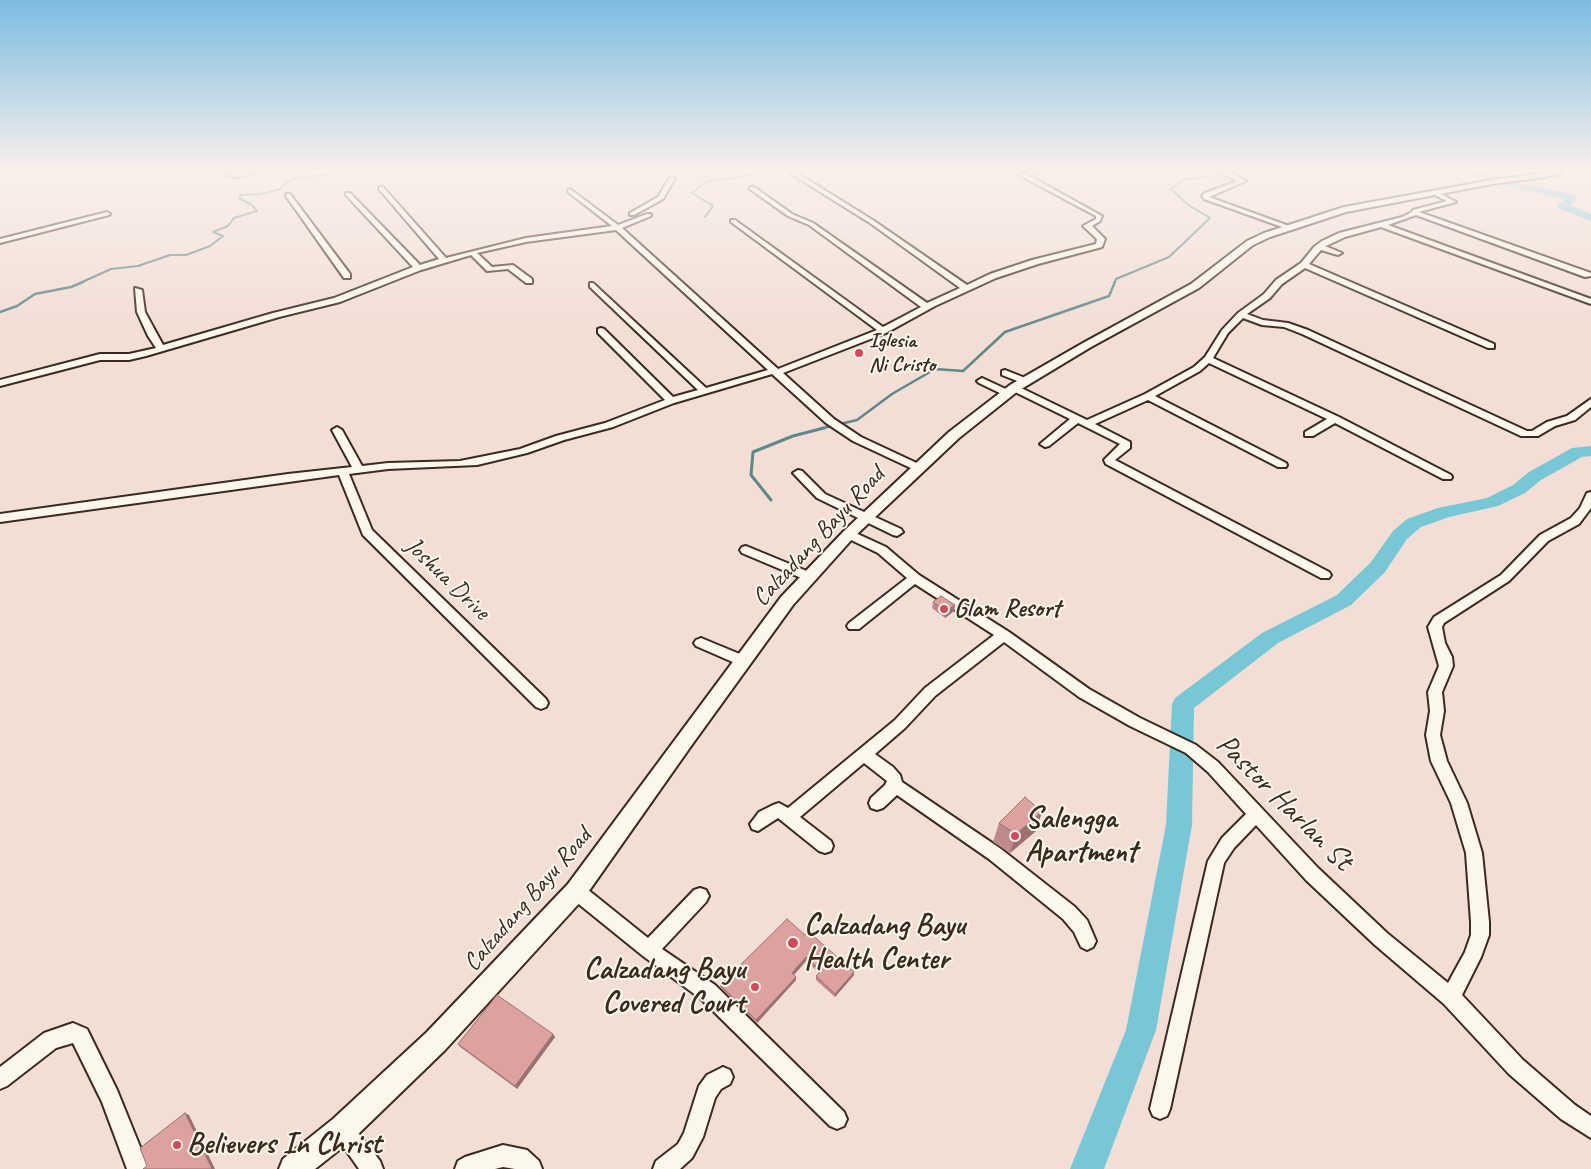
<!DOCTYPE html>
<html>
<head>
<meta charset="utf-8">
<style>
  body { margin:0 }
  canvas { display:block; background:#f2ded5 }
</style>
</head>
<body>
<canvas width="1591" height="1169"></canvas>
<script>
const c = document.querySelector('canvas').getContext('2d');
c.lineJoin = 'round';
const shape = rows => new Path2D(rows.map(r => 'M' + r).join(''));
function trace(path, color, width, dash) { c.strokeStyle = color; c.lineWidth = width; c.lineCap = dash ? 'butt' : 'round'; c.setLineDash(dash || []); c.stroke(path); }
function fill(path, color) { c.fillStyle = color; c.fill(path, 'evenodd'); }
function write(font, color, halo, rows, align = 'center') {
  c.font = font + ' Caveat,sans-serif'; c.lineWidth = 4; c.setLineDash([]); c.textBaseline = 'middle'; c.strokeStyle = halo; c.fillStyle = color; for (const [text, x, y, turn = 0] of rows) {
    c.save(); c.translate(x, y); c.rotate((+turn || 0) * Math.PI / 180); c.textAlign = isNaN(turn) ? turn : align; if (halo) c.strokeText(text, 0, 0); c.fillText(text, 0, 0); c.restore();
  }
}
trace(shape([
  [358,168,375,171,390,170,383,168],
  [705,217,713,206,692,193,706,182,756,174,771,168],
  [80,283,111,269,138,266,170,255,186,255,210,246,223,236,213,232,228,226,234,218,257,211,252,205,239,198,241,195,261,194,281,189,282,186,298,177,326,175,354,168],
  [1114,283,1116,279,1169,257,1210,218,1187,204,1171,189,1185,179,1223,175,1215,171,1197,168]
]), '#60888c', 2);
trace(shape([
  [0,312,17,306,35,294,71,287,83,282],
  [819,429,857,420,892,394,935,369,963,371,1005,332,1109,296,1115,282]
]), '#60888c', 2.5);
trace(shape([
  [771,500,751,475,753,452,793,436,824,428]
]), '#60888c', 3);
fill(shape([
  [1439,168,1463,168,1489,173,1508,181,1572,194,1578,198,1570,205,1591,214,1591,221,1558,208,1557,206,1558,204,1565,199,1509,187,1486,179,1444,171,1439,168],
  [1591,446,1591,456,1582,457,1541,480,1525,493,1498,506,1449,517,1421,527,1407,539,1385,572,1351,605,1278,643,1194,708,1192,825,1156,1030,1104,1169,1070,1169,1126,1030,1166,825,1172,704,1175,698,1262,633,1337,595,1371,562,1393,531,1407,519,1438,508,1487,498,1513,485,1529,472,1572,448,1591,446]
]), '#78c7d6');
const minor = shape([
  [259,168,272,168,238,177,225,175,259,168],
  [1041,168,1053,168,1028,175,1102,216,1100,221,1092,226,1105,239,1102,247,1038,264,996,278,935,306,886,333,783,373,834,419,861,437,923,466,924,468,923,470,915,470,853,441,826,423,772,374,674,403,613,427,564,440,527,453,477,465,388,469,349,474,372,530,546,699,548,703,546,707,541,709,536,707,363,535,339,475,0,522,0,514,288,474,352,467,332,430,337,427,342,430,362,466,388,463,460,461,520,449,556,436,605,423,665,400,598,333,598,329,601,328,604,329,673,397,698,390,590,287,590,283,593,283,706,388,768,370,616,230,526,242,477,253,492,267,513,265,532,279,532,283,526,283,508,269,487,271,471,255,421,270,340,302,279,317,146,356,129,360,100,360,0,386,0,380,100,354,129,354,156,348,148,336,137,312,135,288,142,290,145,312,163,345,273,313,334,298,413,267,346,195,346,193,350,193,420,265,439,259,379,189,379,187,383,187,446,258,526,238,612,226,568,192,568,190,570,189,618,225,647,214,651,214,651,216,622,228,778,369,877,330,731,222,731,220,735,220,883,327,921,307,809,225,788,216,750,189,750,187,754,187,792,214,813,223,927,303,960,288,870,223,790,173,790,171,794,171,874,221,967,285,990,274,1032,260,1096,244,1097,239,1083,226,1096,219,1096,216,1019,175,1041,168],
  [1209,168,1219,168,1229,172,1246,181,1209,197,1289,226,1289,228,1285,228,1204,199,1202,196,1205,193,1238,181,1209,168],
  [670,177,675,178,663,199,634,215,630,215,630,213,658,197,670,177],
  [1435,191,1456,202,1419,212,1591,273,1591,276,1585,277,1416,215,1388,225,1591,299,1591,304,1381,227,1345,237,1328,245,1325,246,1342,253,1338,255,1321,250,1309,264,1494,344,1494,348,1488,348,1305,268,1282,284,1270,298,1247,314,1263,320,1288,323,1308,330,1527,431,1532,431,1547,422,1567,416,1591,399,1591,407,1575,420,1555,426,1538,436,1521,436,1302,334,1284,327,1262,325,1243,318,1228,333,1213,358,1339,417,1451,475,1452,477,1451,479,1443,479,1335,423,1313,436,1305,436,1305,432,1327,419,1209,363,1200,371,1155,396,1286,463,1287,465,1286,467,1278,467,1148,400,1095,424,1130,442,1130,448,1115,460,1329,572,1331,575,1329,578,1321,578,1106,464,1104,460,1120,444,1078,423,1049,446,1045,447,1040,444,1070,419,1011,390,1011,386,1017,386,1087,420,1145,394,1194,367,1205,357,1222,330,1238,313,1264,294,1276,280,1301,263,1314,247,1322,241,1339,233,1402,217,1412,212,1413,210,1447,201,1433,194,1432,193,1435,191],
  [286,194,290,194,350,274,350,278,344,278,286,196,286,194],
  [107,212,110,214,109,215,0,243,0,239,107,212],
  [1005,370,1028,379,1030,381,1025,384,1002,375,1002,371,1005,370],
  [982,378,1010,391,1012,393,1007,396,1004,395,979,383,977,381,982,378],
  [798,470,802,471,825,494,901,529,903,532,897,536,893,535,817,498,793,473,798,470],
  [1591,492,1591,508,1579,524,1548,541,1509,581,1444,623,1442,627,1445,643,1452,657,1453,666,1442,692,1444,711,1440,735,1447,761,1467,803,1482,853,1489,922,1489,935,1481,957,1462,995,1523,1060,1575,1105,1591,1116,1591,1138,1561,1119,1509,1074,1444,1004,1375,945,1306,880,1256,825,1234,848,1224,863,1170,1109,1167,1116,1160,1119,1153,1116,1150,1109,1208,861,1222,838,1246,814,1208,772,1186,753,1130,726,1079,697,1004,642,935,696,905,728,875,754,893,767,900,775,902,782,1001,849,1075,907,1087,920,1096,941,1093,947,1087,950,1081,947,1074,932,1063,919,989,859,897,795,883,808,877,810,871,808,869,803,871,798,885,785,887,781,864,763,800,817,831,841,833,846,831,851,825,853,819,851,778,818,758,831,752,829,750,824,759,812,773,805,779,803,788,808,895,720,925,688,994,635,915,584,859,629,849,629,847,626,849,623,907,578,878,553,845,537,843,534,845,531,849,530,886,547,919,575,1009,632,1089,689,1140,718,1196,745,1218,762,1318,868,1387,933,1448,983,1465,952,1471,935,1471,922,1466,853,1451,803,1431,761,1426,735,1430,711,1428,692,1439,666,1428,627,1434,617,1501,575,1540,535,1571,518,1580,508,1587,493,1591,492],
  [746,546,814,574,816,577,810,581,806,580,742,553,740,550,742,547,746,546],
  [701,638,747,657,749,661,747,665,742,666,696,646,694,643,696,640,701,638],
  [576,883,582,885,648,938,694,890,700,888,706,890,709,896,706,902,662,949,715,985,844,1112,847,1119,844,1126,837,1129,830,1126,701,999,643,956,570,897,567,891,570,885,576,883],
  [73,1023,87,1029,117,1090,149,1169,127,1169,102,1102,73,1043,56,1048,7,1086,0,1089,0,1067,44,1033,73,1023],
  [723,1067,730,1070,733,1077,730,1084,721,1089,715,1098,703,1137,692,1158,680,1169,653,1169,656,1161,678,1144,684,1133,699,1086,707,1075,723,1067],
  [343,1119,350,1122,380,1161,383,1169,359,1169,336,1136,333,1129,336,1122,343,1119],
  [503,1145,527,1150,539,1161,542,1169,515,1169,503,1167,495,1169,455,1169,458,1161,465,1157,503,1145]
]);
const tertiary = shape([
  [1555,168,1563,168,1560,174,1545,177,1492,184,1346,212,1270,237,1253,245,1199,288,1091,347,1018,391,959,438,854,537,793,605,691,746,584,898,445,1050,353,1139,315,1169,279,1169,283,1159,333,1119,427,1032,568,884,781,597,844,531,949,432,1010,385,1083,343,1191,284,1247,241,1264,233,1344,207,1492,180,1545,173,1555,168]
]);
trace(minor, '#3b2a1e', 4);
trace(tertiary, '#3b2a1e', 4);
fill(minor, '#fbf7ec');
fill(tertiary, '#fbf7ec');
fill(shape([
  [933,602,954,611,945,618,932,608],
  [999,823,1036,831,1010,853,993,842],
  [805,935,854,972,854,975,835,997,816,980,816,976,819,973,806,961,794,975,796,980,757,1023,721,988,720,985],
  [555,1037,517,1089,460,1047,458,1044]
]), '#be8b8a');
fill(shape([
  [955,605,954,611,945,618,946,611],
  [1042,812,1036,831,1010,853,1016,834],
  [806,957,806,961,792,977,792,973],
  [854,972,854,975,835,997,835,994],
  [796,977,796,980,757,1023,756,1020],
  [553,1034,555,1037,517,1089,515,1086],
  [185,1113,189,1115,215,1169,212,1169]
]), '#9b7170');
const building = shape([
  [941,596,955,605,946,611,933,602,941,596],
  [1025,797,1042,812,1016,834,999,823,1025,797],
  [787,919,805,935,808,931,854,972,835,994,816,976,821,971,806,957,792,973,796,977,756,1020,720,985,787,919],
  [497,995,553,1034,515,1086,458,1044,497,995],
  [185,1113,212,1169,143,1169,147,1166,140,1148,185,1113]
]);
fill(building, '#dda2a0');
trace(building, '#9b7170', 1);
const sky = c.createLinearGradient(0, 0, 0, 332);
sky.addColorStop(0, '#7bbce1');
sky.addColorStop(0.51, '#f9f0ec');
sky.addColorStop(1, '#f9f0ec00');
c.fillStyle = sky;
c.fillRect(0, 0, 1591, 332);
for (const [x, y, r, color] of [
  [859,353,5,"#d1495b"],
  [944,609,5,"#d1495b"],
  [1015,836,5,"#d1495b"],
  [793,943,6,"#d1495b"],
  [755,987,5,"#d1495b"],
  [177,1145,5,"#d1495b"]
]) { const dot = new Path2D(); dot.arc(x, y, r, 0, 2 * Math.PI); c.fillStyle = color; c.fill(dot); trace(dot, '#fbf7ec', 2); }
write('bold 21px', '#3b2a1e', '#fbf7ec', [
  ["Iglesia",869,341],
  ["Ni Cristo",869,365]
], 'left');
write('25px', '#3b2a1e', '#fbf7ec', [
  ["Calzadang Bayu Road",819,537,-47],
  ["Joshua Drive",447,579,44],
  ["Calzadang Bayu Road",528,900,-49]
]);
write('bold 25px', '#3b2a1e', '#fbf7ec', [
  ["Glam Resort",954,609]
], 'left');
write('30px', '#3b2a1e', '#fbf7ec', [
  ["Pastor Harlan St",1284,803,45]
]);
write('bold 30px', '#3b2a1e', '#fbf7ec', [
  ["Salengga",1025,819],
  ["Apartment",1025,853],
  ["Calzadang Bayu",804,926],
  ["Health Center",804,960],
  ["Calzadang Bayu",745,970,"right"],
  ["Covered Court",745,1004,"right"],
  ["Believers In Christ",187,1145]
], 'left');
</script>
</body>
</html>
